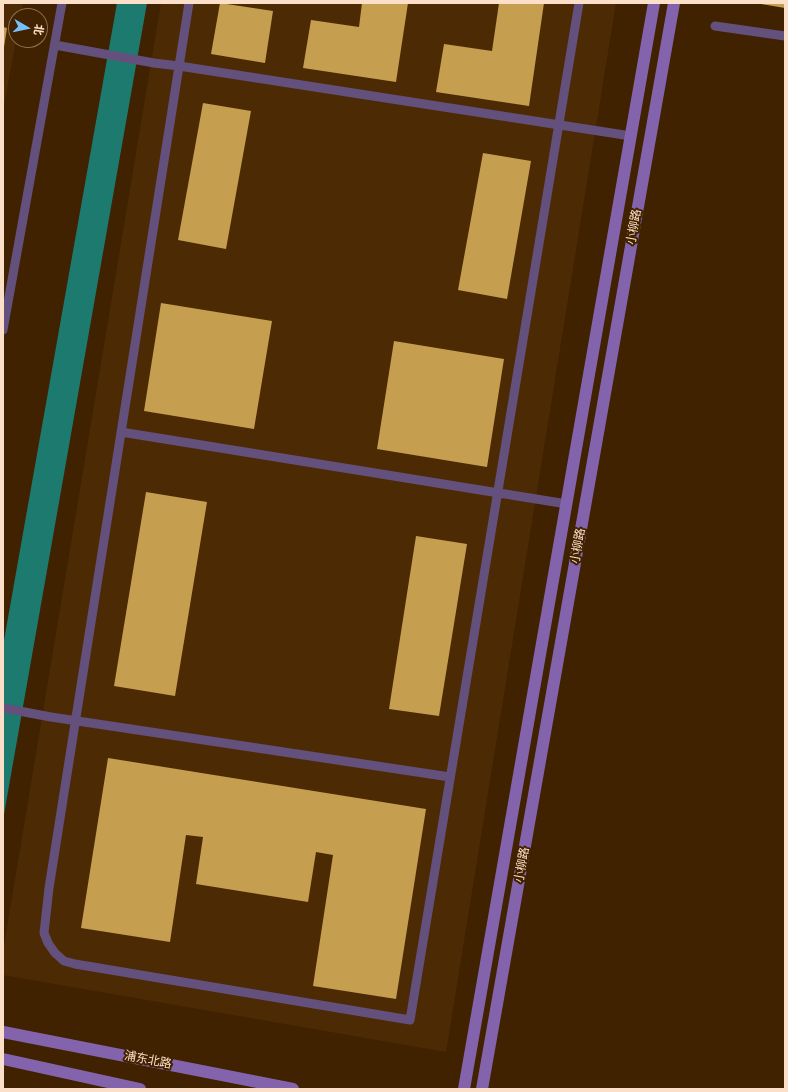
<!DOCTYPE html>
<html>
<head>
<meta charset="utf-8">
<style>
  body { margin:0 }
  #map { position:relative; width:788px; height:1092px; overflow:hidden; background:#402201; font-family:Mulish,"Noto Sans SC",sans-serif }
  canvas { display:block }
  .frame { position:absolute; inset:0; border:4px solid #fbdfc8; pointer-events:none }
  .north { position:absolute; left:8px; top:8px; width:40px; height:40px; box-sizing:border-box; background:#402201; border:1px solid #8b6e51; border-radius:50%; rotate:99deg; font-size:11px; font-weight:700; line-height:16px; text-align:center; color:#fbdfc8 }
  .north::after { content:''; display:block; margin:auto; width:14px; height:18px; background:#77c0f7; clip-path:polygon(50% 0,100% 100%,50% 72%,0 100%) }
</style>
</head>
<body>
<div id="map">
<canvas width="788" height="1092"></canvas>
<div class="frame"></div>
<div class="north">北</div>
</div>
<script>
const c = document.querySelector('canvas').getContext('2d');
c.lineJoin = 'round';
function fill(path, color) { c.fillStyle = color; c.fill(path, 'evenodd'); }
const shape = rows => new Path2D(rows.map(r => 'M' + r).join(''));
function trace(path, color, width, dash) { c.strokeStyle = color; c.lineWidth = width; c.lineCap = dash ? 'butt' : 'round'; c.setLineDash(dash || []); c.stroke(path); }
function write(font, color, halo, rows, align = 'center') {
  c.font = font + ' Mulish,"Noto Sans SC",sans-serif'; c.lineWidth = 4; c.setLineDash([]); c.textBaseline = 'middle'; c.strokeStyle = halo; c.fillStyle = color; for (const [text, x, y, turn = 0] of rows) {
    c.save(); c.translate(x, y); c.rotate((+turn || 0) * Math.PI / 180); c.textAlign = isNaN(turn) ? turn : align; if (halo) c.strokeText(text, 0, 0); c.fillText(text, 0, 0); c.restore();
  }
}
fill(shape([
  [3,3,23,3,21,16,16,16,16,40,3,111],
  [161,3,616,3,446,1052,3,975,3,952]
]), '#4c2b04');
fill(shape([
  [117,3,147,3,3,820,3,646]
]), '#1c7a6e');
fill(shape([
  [220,3,273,11,265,63,211,54],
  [362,3,408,3,396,82,303,68,311,20,359,27],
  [499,3,544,3,529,106,436,92,444,44,492,51],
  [761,3,785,3,785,8,761,4],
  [3,27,7,28,4,47,3,47],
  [203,103,251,111,226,249,178,240],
  [483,153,531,161,507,299,458,290],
  [161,303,272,321,254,429,144,411],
  [394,341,504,359,487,467,377,449],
  [146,492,207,502,175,696,114,686],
  [416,536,467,544,439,716,389,709],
  [108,758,426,809,396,999,313,986,333,855,316,852,308,902,196,884,203,837,186,835,170,942,81,928]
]), '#c59e50');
trace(shape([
  [189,3,49,888,44,933,48,943,55,953,64,961,75,964,410,1020,579,3],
  [715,26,785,36],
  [55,45,154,63,179,66,631,136],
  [3,330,62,3],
  [121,432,567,504],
  [3,708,51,717,450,777]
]), '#63507d', 9);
trace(shape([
  [3,1032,293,1089],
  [3,1059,140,1089],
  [464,1089,654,3],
  [482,1089,674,3]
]), '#8364ac', 12);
write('12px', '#fbdfc8', '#402201', [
  ["小柳路",634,227,-80],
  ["小柳路",578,546,-80],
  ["小柳路",522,865,-80],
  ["浦东北路",148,1060,11]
]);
</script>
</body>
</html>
